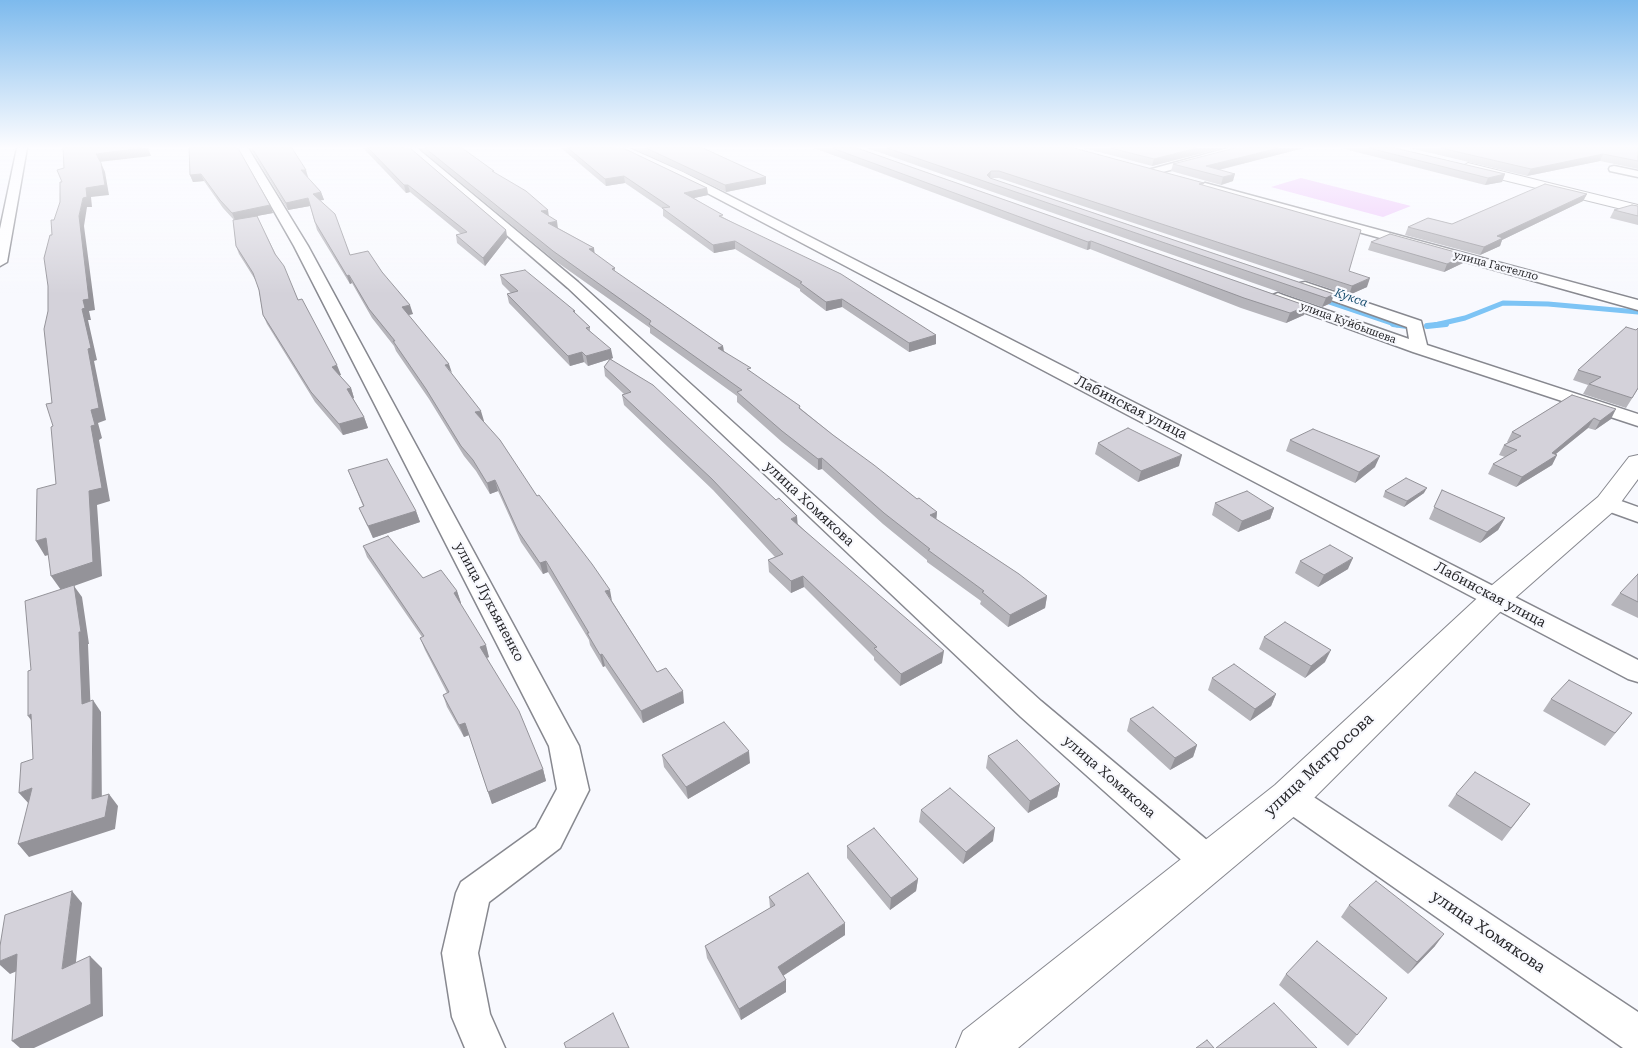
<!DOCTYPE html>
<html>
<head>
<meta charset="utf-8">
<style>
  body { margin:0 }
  canvas { display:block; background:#f8f9fe }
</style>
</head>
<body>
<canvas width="1638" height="1048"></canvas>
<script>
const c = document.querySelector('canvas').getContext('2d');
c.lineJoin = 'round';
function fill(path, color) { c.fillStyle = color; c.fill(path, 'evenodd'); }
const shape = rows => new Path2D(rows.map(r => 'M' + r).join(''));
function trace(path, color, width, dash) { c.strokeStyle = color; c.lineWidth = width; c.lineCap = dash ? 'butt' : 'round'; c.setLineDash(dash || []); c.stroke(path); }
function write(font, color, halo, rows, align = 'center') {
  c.font = font + ' "Roboto Serif",serif'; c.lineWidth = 4.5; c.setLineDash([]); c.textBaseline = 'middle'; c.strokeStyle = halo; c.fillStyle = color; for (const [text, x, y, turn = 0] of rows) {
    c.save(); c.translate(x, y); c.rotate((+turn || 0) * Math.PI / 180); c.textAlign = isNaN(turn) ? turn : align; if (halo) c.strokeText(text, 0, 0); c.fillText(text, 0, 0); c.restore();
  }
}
fill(shape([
  [1301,178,1411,206,1383,217,1271,187]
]), '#edc2fb');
trace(shape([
  [1323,300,1397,325],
  [1435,325,1465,318,1503,303,1548,304,1638,312]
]), '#7dc4f5', 5);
trace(shape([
  [1393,324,1414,327],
  [1427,326,1446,324]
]), '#7dc4f5', 6);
const street = shape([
  [17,148,27,148,7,262,0,266,0,229,17,148],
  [238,148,248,148,308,246,579,746,589,790,560,848,489,902,478,953,490,1014,505,1048,465,1048,452,1017,442,953,456,893,461,882,536,828,557,789,549,746,294,246,238,148],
  [406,148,417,148,578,282,1041,701,1220,851,1225,862,1220,873,1208,877,1196,873,1021,717,568,288,406,148],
  [616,148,629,148,683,172,1638,660,1638,682,1628,679,675,176,616,148],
  [1228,148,1244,148,1243,150,1152,175,1147,172,1148,170,1228,148],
  [1614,166,1638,171,1638,177,1610,171,1609,169,1610,167,1614,166],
  [1205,183,1638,300,1638,310,1201,188,1199,186,1205,183],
  [1305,282,1421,321,1427,345,1638,414,1638,426,1413,352,1273,301,1270,298,1273,295,1278,293,1283,295,1409,339,1407,327,1300,289,1298,286,1300,283,1305,282],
  [1607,496,1638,507,1638,522,1599,508,1596,503,1599,498,1607,496],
  [1289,784,1300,788,1638,1012,1638,1048,1623,1048,1278,806,1273,797,1278,788,1289,784]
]);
const secondary = shape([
  [1468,163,1638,205,1638,213,1463,170,1461,167,1468,163],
  [1638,455,1638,479,1616,509,1507,605,1303,809,1018,1048,956,1048,963,1031,1275,785,1485,591,1598,497,1629,457,1638,455]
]);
trace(street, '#87888f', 3);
trace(secondary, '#87888f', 2);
fill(street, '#fff');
fill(secondary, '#fff');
fill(shape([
  [189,148,273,213,257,216,298,300,341,375,339,375,351,388,354,398,353,398,364,417,368,428,343,435,315,402,267,324,263,315,259,290,256,281,239,254,236,246,234,220,223,208,204,181,193,182,190,175],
  [250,148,292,148,308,177,307,177,321,192,324,200,320,200,350,255,382,272,413,314,408,315,451,374,483,421,537,496,612,601,657,672,684,703,643,723,605,666,603,667,590,645,589,640,548,572,543,574,521,542,498,491,490,494,476,471,464,456,429,399,396,351,394,346,372,318,352,283,350,284,317,230,310,206,288,210],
  [363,148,410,148,506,230,507,238,485,266,457,243,456,235,461,234,410,192,406,193],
  [419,148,462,148,494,171,495,173,549,216,558,228,594,248,594,254,615,268,615,272,723,346,724,351,751,372,800,406,800,408,833,435,917,499,937,512,936,519,1047,596,1045,608,1008,627,980,604,981,601,927,562,927,560,883,524,822,469,818,470,782,442,737,402,737,396,650,333,650,328,554,260],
  [561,148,623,148,707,188,708,195,694,198,723,217,936,335,936,344,909,352,842,307,826,311,800,291,800,289,735,249,714,253,663,216,663,209,625,183,606,186],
  [633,148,703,148,766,177,766,184,726,192],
  [814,148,857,148,1307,306,1304,315,1286,323,1241,308,1090,249,1087,250],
  [867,148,1074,148,1204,183,1203,185,1349,271,1367,287,1349,295,999,178,990,178,1334,294,1331,303,1322,307],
  [1084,148,1222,148,1152,166],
  [1304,148,1219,170,1233,181,1221,185,1171,171,1173,164],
  [1341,148,1395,148,1505,174,1502,182,1485,185],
  [1410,148,1638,148,1638,169,1600,161,1527,176],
  [1587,194,1583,201,1502,240,1500,246,1480,255,1405,235,1408,227,1452,224],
  [1638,206,1638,225,1610,218,1614,210],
  [1371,242,1463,263,1444,272,1368,250],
  [500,275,575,311,575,313,590,327,590,331,613,358,611,359,798,524,942,663,900,686,874,660,874,657,804,587,791,593,769,572,768,560,775,557,713,490,624,405,622,395,624,394,605,376,604,367,610,359,588,366,584,362,570,366,509,303,507,294,511,293,502,284],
  [1626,327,1638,389,1626,408,1583,394,1588,385,1573,380,1578,370],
  [1572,395,1611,419,1595,430,1588,428,1556,454,1557,455,1552,465,1516,487,1488,474,1493,464,1505,457,1499,455,1504,445,1508,443,1507,442,1512,432],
  [1290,440,1375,467,1355,483,1286,451],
  [1098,443,1179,466,1138,482,1095,454],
  [348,470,416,511,420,522,373,538,364,519,359,508,363,506],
  [1442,490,1505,518,1498,530,1480,543,1429,519],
  [1385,491,1424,493,1404,507,1383,497],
  [1215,503,1274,508,1270,519,1238,532,1212,515],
  [363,546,423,578,457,591,461,603,460,603,489,657,487,658,543,769,546,781,492,804,469,735,464,737,447,707,443,695,447,693,425,650,420,638,422,637,367,557],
  [1300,561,1348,569,1318,587,1295,573],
  [1638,574,1638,618,1611,605,1620,593],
  [1264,637,1325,662,1305,678,1259,649],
  [1212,678,1276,694,1271,706,1250,721,1208,690],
  [1551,699,1632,713,1605,746,1543,711],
  [1130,719,1197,745,1193,757,1170,770,1127,731],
  [662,755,750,763,688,799,664,767],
  [988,756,1060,784,1057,797,1028,813,986,768],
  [1456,794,1530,804,1502,841,1448,806],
  [921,810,993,841,963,864,919,822],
  [847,846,918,879,916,891,890,910,847,858],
  [769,897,845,935,783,976,786,980,786,992,741,1020,707,958,705,946,770,908],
  [1349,905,1435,946,1408,974,1341,917],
  [1286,974,1387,998,1348,1046,1279,985]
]), '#b6b5bb');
fill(shape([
  [143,148,148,148,151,156,99,162,96,154],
  [1197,148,1222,148,1152,166,1154,159],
  [1279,148,1304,148,1206,173,1206,166],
  [1603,154,1600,161,1527,176,1531,169],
  [101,163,105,172,109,195,91,197,92,207,87,207,84,226,95,310,89,311,91,320,88,320,97,360,94,361,106,420,98,423,102,438,99,440,110,501,97,505,102,576,74,586,82,597,89,644,88,644,91,716,82,704,61,590,51,576,89,491,91,410,88,349,82,309,83,300,79,216,83,198,86,188],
  [301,170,306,170,308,177,304,177],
  [991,171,990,178,986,182,987,175],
  [201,174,204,181,193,182,190,175],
  [1235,174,1233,181,1221,185,1223,177],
  [1505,174,1502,182,1485,185,1488,178],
  [624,176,625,183,606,186,605,179],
  [766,177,766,184,726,192,725,185],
  [404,185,408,185,410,192,406,193],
  [707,188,708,195,685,200,684,193],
  [321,192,324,200,315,201,313,194],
  [1587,194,1583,201,1502,240,1500,246,1480,255,1484,247,1497,236],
  [308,198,310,206,288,210,286,203],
  [270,205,273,213,235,220,232,213],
  [548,210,549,217,541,211],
  [557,221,558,229,548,223],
  [506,230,507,238,485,266,483,258],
  [735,241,735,249,714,253,713,245],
  [1091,241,1090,249,1087,250,1088,242],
  [594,248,595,256,589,249],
  [1466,255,1463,263,1444,272,1447,264],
  [349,275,352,283,350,284,347,276],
  [1370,278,1367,287,1349,295,1352,286],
  [1334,294,1331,303,1322,307,1326,298],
  [842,299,842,307,826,311,826,302],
  [410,305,413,314,404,316,402,307],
  [1307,306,1304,315,1286,323,1290,313],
  [936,335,936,344,909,352,909,343],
  [723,346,724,355,718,348],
  [611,349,613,358,588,366,586,356],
  [582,352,584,362,570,366,568,356],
  [449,364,452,373,445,365],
  [337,365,341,375,335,377,332,367],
  [351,388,354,398,351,399,347,389],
  [1616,409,1611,419,1595,430,1600,421],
  [481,411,484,421,478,423,475,412],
  [364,417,368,428,343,435,339,424],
  [1594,418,1588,428,1547,461,1557,455,1552,465,1516,487,1522,477],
  [1182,455,1179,466,1138,482,1141,471],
  [1380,456,1375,467,1355,483,1359,472],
  [822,458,822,469,818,470,818,459],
  [495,480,498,491,490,494,487,483],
  [1427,488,1424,493,1404,507,1407,501],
  [1274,508,1270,519,1238,532,1242,521],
  [416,511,420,522,373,538,368,526],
  [937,512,936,523,930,515],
  [797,516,798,528,791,519],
  [1505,518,1498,530,1480,543,1487,532],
  [46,538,55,553,45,556,36,541],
  [1353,558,1348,569,1318,587,1324,575],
  [546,561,548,572,543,574,540,563],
  [803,576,804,587,791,593,791,581],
  [610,590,612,601,605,591],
  [457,591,461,603,458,604,454,593],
  [1047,596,1045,608,1008,627,1010,615],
  [486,645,489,657,484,659,480,647],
  [1331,650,1325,662,1305,678,1311,666],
  [944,651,942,663,900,686,901,674],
  [602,654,605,666,603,667,600,655],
  [683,691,684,703,643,723,641,711],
  [1276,694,1271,706,1250,721,1255,709],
  [93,700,101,712,102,812,92,799],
  [31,714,37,728,28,716],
  [465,723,469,735,464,737,459,725],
  [1197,745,1193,757,1170,770,1175,758],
  [749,751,750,763,688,799,686,787],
  [543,769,546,781,492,804,488,792],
  [1060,784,1057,797,1028,813,1030,801],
  [32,788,30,805,19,793],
  [109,794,118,806,115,829,29,857,18,844],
  [995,828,993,841,963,864,966,852],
  [918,879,916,891,890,910,891,898],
  [72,891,82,903,74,981,62,969],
  [845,923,845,935,778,979,778,967],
  [1444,934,1435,946,1408,974,1417,962],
  [17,954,29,966,10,974,0,965,0,961],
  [90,956,102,968,103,1016,34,1048,20,1048,12,1041],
  [786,980,786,992,741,1020,739,1009]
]), '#949399');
const building = shape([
  [63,148,143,148,96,154,101,163,105,185,86,188,87,197,83,198,79,216,89,299,83,300,85,308,82,309,91,348,88,349,99,408,91,410,95,425,91,426,102,488,89,491,93,562,51,576,46,538,36,541,37,489,56,484,51,427,53,426,46,404,52,403,44,329,48,311,48,286,44,258,50,235,52,235,51,220,54,220,60,202,60,182,62,182,57,170,64,168,63,148],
  [189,148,238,148,270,205,232,213,220,200,201,174,190,175,189,148],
  [252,148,292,148,306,170,301,170,321,192,313,194,335,214,350,255,368,251,382,272,410,305,402,307,449,364,445,365,481,411,475,412,500,440,537,496,539,495,592,564,610,590,605,591,657,672,666,668,683,691,641,711,602,654,600,655,587,633,589,633,546,561,540,563,518,531,495,480,487,483,473,460,461,446,426,389,393,341,395,341,369,309,349,275,347,276,315,222,308,198,286,203,252,148],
  [368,148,410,148,506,230,483,258,456,235,467,232,408,185,404,185,368,148],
  [425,148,462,148,494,171,492,171,526,191,548,210,541,211,557,221,548,223,594,248,589,249,615,268,612,269,723,346,718,348,751,368,747,369,800,406,799,408,833,435,874,465,917,499,919,498,937,512,930,515,1019,574,1047,596,1010,615,982,592,984,591,928,550,930,549,884,513,822,458,818,459,782,431,737,392,742,390,649,324,651,321,553,251,425,148],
  [568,148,623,148,707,188,684,193,723,215,719,216,841,274,936,335,909,343,842,299,826,302,800,283,802,282,735,241,713,245,662,208,670,207,624,176,605,179,568,148],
  [646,148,703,148,766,177,725,185,646,148],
  [832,148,857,148,1307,306,1290,313,1244,298,1091,241,1088,242,832,148],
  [887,148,1074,148,1204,183,1199,184,1361,230,1349,271,1370,278,1352,286,999,171,991,171,987,175,990,178,1334,294,1326,298,887,148],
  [1111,148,1197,148,1154,159,1111,148],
  [1235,148,1279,148,1206,166,1235,174,1223,177,1173,164,1235,148],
  [1369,148,1395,148,1505,174,1488,178,1369,148],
  [1441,148,1638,148,1638,161,1603,154,1531,169,1441,148],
  [1545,184,1587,194,1497,236,1503,238,1484,247,1408,227,1428,218,1452,224,1545,184],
  [1632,205,1638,206,1638,216,1614,210,1632,205],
  [257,216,275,254,284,266,298,300,302,299,337,365,332,367,351,388,347,389,364,417,339,424,311,392,263,315,259,290,253,273,236,246,233,220,257,216],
  [1390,234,1466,255,1447,264,1371,242,1390,234],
  [525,270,575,311,573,311,590,327,586,328,611,349,586,356,582,352,568,356,507,294,518,291,500,275,525,270],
  [1626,327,1636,330,1638,328,1638,388,1632,398,1589,384,1601,377,1578,370,1626,327],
  [610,359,653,385,776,500,779,498,797,516,791,519,944,651,901,674,874,648,877,647,803,576,791,581,768,560,783,554,712,479,622,395,631,392,604,367,610,359],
  [1572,395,1616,409,1600,421,1594,418,1552,453,1557,455,1522,477,1493,464,1517,450,1504,445,1521,436,1512,432,1572,395],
  [1128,428,1182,455,1141,471,1098,443,1128,428],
  [1313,429,1380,456,1359,472,1290,440,1313,429],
  [387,459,416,511,368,526,359,508,364,506,348,470,387,459],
  [1406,478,1427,488,1407,501,1385,491,1406,478],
  [1442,490,1505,518,1487,532,1434,507,1442,490],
  [1247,491,1274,508,1242,521,1215,503,1247,491],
  [388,536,423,578,441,570,457,591,454,593,486,645,480,647,519,711,543,769,488,792,465,723,459,725,443,695,449,692,420,638,424,636,363,546,388,536],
  [1330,545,1353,558,1324,575,1300,561,1330,545],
  [1638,574,1638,602,1620,593,1638,574],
  [74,585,81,632,79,632,82,704,93,700,92,799,109,794,105,817,18,844,32,788,19,793,21,763,33,759,31,714,28,716,28,671,31,670,25,601,74,585],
  [1285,622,1331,650,1311,666,1264,637,1285,622],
  [1234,664,1276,694,1255,709,1212,678,1234,664],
  [1569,680,1632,713,1615,733,1551,699,1569,680],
  [1153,707,1197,745,1175,758,1130,719,1153,707],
  [724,722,749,751,686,787,662,755,724,722],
  [1017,740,1060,784,1030,801,988,756,1017,740],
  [1475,772,1530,804,1511,828,1456,794,1475,772],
  [950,788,995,828,966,852,921,810,950,788],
  [874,828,918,879,891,898,847,846,874,828],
  [808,873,845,923,778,967,786,980,739,1009,705,946,775,905,769,897,808,873],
  [1376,881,1444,934,1417,962,1349,905,1376,881],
  [72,891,62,969,90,956,91,1004,12,1041,17,954,0,961,0,946,5,915,72,891],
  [1317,941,1387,998,1357,1035,1286,974,1317,941],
  [1274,1003,1317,1048,1216,1048,1274,1003],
  [613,1013,629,1048,566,1048,564,1043,613,1013],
  [1207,1040,1214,1048,1196,1048,1207,1040]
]);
fill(building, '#d4d2da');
trace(building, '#949399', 1);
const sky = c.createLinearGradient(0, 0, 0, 294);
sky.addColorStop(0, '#7dbaed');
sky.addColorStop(0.5, '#fcfcff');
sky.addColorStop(1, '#fcfcff00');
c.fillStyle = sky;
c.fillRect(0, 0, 1638, 294);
write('11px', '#27272a', '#f8f9fe', [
  ["улица Гастелло",1496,266,15],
  ["улица Куйбышева",1348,323,20]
]);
write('italic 12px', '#184e6f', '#f8f9fe', [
  ["Кукса",1351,298,19]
]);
write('14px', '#27272a', '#f8f9fe', [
  ["Лабинская улица",1131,408,27],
  ["улица Хомякова",809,504,43],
  ["Лабинская улица",1490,595,28],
  ["улица Лукьяненко",489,602,62],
  ["улица Хомякова",1109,777,41]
]);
write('16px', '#27272a', '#f8f9fe', [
  ["улица Матросова",1319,765,-43],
  ["улица Хомякова",1488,932,34]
]);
</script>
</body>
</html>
